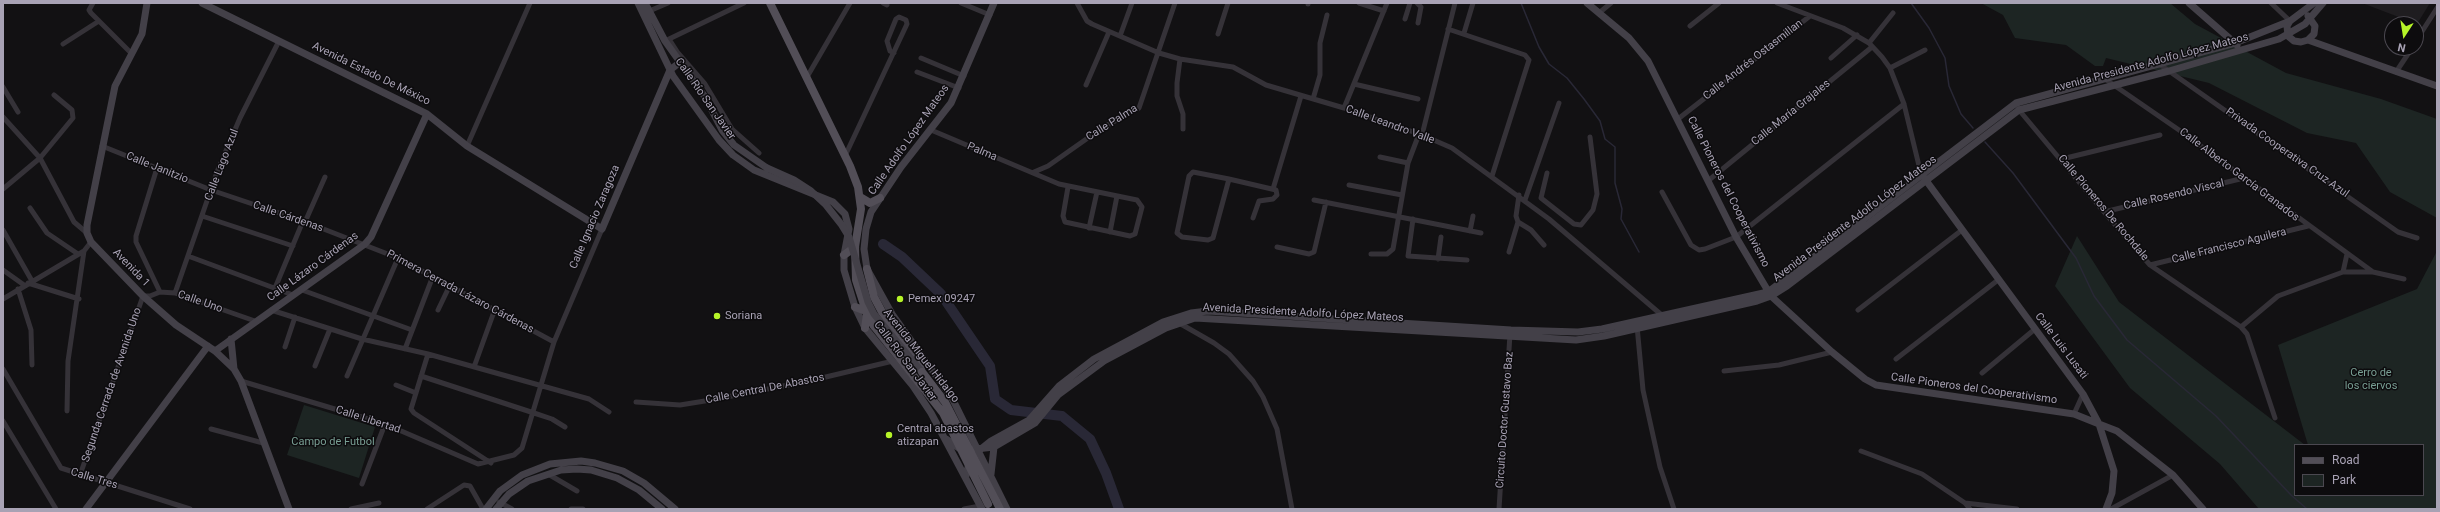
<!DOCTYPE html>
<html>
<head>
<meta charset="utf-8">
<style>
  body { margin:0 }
  #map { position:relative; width:2440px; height:512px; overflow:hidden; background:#121113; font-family:Roboto,sans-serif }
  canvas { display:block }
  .frame { position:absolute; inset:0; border:4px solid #a8a2b4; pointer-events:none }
  .legend { position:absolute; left:2294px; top:444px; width:130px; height:52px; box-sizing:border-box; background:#0d0c0e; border:1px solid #4b4850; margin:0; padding:5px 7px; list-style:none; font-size:12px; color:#a8a2b4 }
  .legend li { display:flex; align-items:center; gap:8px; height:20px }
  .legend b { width:20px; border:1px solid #4b4850 }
  .north { position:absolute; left:2384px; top:16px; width:40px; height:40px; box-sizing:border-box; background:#0d0c0e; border:1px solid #4b4850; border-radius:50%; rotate:192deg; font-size:11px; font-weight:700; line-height:16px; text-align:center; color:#a8a2b4 }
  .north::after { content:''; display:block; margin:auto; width:14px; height:18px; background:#b6f428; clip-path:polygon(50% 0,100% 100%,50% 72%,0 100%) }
</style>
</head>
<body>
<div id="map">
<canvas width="2440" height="512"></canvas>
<div class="frame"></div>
<ul class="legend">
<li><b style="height:5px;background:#524e57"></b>Road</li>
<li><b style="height:11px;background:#1d2523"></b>Park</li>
</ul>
<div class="north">N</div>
</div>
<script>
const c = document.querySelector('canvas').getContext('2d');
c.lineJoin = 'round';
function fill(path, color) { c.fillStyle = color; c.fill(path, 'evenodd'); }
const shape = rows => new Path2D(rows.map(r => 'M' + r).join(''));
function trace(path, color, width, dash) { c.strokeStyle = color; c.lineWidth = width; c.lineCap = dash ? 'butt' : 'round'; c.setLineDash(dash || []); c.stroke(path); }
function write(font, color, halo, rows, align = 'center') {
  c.font = font + ' Roboto,sans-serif'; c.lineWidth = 3; c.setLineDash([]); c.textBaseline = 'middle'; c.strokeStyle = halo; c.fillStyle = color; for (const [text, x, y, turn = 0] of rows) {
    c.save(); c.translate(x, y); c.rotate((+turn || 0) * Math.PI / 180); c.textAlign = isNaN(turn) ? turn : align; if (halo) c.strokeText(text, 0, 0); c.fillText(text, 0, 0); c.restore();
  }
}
fill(shape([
  [2362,3,2430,3,2417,24]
]), '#1f1d20');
fill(shape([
  [1981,3,2170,3,2195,24,2286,73,2381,99,2437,119,2437,218,2390,192,2356,143,2307,133,2209,83,2106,58,2103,66,2095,66,2066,45,2015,38,2003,15],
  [2077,236,2119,302,2305,445,2295,445,2295,495,2423,495,2423,445,2308,445,2278,345,2417,289,2437,251,2437,509,2259,509,2220,464,2130,388,2055,286],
  [304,405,375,427,359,478,287,455]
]), '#1d2523');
trace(shape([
  [1521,3,1539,47,1549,64,1567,78,1584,99,1600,121,1605,139,1615,147,1615,183,1622,209,1621,219,1639,252],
  [1911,3,1929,28,1945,58,1949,86,1961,114,1973,128],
  [1985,142,2013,173,2076,258,2094,296,2127,340,2216,416,2291,495,2307,509]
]), '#292836', 1.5);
trace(shape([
  [883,244,902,257,941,294,990,366,995,399,1011,410,1062,416,1090,439,1106,473,1119,509]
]), '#292836', 10);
trace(shape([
  [93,3,89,10,91,13,132,54],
  [883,3,887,5],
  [961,3,990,15],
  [1077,3,1087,21,1092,24,1159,53,1180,59,1233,67,1266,85,1344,108,1422,135,1452,148,1549,219,1664,317],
  [1359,3,1384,11],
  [1417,3,1421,7,1418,23],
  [1777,3,1843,28,1869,43,1882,57,1890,68,1904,104,1921,174],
  [2271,3,2290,21],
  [1308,4,1308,3],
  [647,12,668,3],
  [1599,13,1611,3],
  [1405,19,1410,3],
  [1690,26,1719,3],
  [1448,29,1525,55,1529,60,1492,176],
  [1464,33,1473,3],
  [1218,34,1228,3],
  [1120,36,1132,3],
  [669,39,678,53,705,84,732,129,759,153],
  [667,40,744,3],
  [2416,41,2437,8],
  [1869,43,1893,13],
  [63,44,99,21],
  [921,58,964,76],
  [1831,58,1857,35],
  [1180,59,1177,83,1177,96,1183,114,1183,129],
  [2159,64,2398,232,2417,238],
  [1890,68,1925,50],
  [917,72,959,88],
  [2396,72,2412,48],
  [807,77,850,3],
  [2105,79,2179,130,2373,272],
  [1354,84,1418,99],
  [1086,85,1109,32],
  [3,87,18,112],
  [1313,99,1320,75,1320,43,1327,15],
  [2016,103,2019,110,2104,212,2150,265,2241,327,2247,334,2275,418],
  [1344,108,1387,3],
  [3,117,40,158,74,222,87,233],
  [1678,119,1810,16],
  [931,130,1059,184,1137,200,1142,207,1135,234,1130,236,1065,222,1063,216,1068,187],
  [1422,135,1455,3],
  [102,146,211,190,303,221,398,258,554,342],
  [467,146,530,3],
  [845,156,907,24,906,20,899,17,896,19,887,41,890,51,894,53],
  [1380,157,1408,163],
  [2062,159,2160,135],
  [157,168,136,236,136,242,160,292],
  [1034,172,1048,166,1102,128,1139,108,1175,3],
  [1547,173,1541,198,1574,224,1581,225,1593,210,1597,194,1590,137],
  [1229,179,1213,238,1208,240,1182,237,1177,233,1189,176,1193,172,1229,179,1276,190,1277,195,1273,199,1259,201,1253,218],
  [1709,180,1872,47],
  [1349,185,1402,195],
  [3,189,40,158,73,118,72,110,54,95],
  [1273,189,1301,96],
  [1662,192,1691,245,1699,250,1705,249,1736,237,1904,104],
  [1314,200,1481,233],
  [1525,200,1559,103],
  [30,208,47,233,78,254],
  [2104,212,2244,178],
  [202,216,293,246],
  [1413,219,1408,256,1467,260],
  [305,222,325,177],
  [1518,222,1531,230,1544,245],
  [1089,228,1097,192],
  [3,230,32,281],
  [1470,231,1473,216],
  [1110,232,1117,196],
  [1277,247,1309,254,1314,252,1326,202],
  [1509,252,1518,222,1516,216,1519,195],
  [1371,254,1387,254,1393,249,1408,163,1419,134],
  [188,256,293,295],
  [1438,259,1441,237],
  [2150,265,2308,226],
  [3,270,24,285],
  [2343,272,2347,254],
  [28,283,79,299],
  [275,288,303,221],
  [18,289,31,330,32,365],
  [302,290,412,330],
  [175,293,217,172,240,118,279,41],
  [3,299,84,251,91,242],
  [271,310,362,339,428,354,589,399,609,412],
  [438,310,450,285],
  [1858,310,1962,230],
  [1179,323,1214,343,1229,354,1253,381,1263,397,1277,429,1292,509],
  [1637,326,1643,390,1660,467,1674,509],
  [2241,327,2278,296,2343,272,2373,272,2404,279],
  [285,347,295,317],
  [405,349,433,276],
  [428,354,411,409,414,413,491,463],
  [1896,359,1998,280],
  [315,366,330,329],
  [474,367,495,309],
  [3,369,61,468,190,509],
  [1724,371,1779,365,1832,352],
  [1982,373,2035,329],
  [347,376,398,258],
  [421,376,534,413,552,419,565,427],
  [241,381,385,424,478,464,514,455,522,448,554,342,602,229],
  [396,385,416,393],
  [636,402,680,405,711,400,809,381,893,361],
  [67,411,68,361,84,251],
  [2074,414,2083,394],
  [3,421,56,509],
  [211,429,263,443],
  [1861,451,1922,474,1965,503,1970,509],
  [548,474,577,491],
  [80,475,143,296,150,296,160,292,175,293,255,321],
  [362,484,385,424],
  [499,502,512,509],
  [1965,503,2017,509],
  [351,509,379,503],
  [427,509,464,485,470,486,483,509],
  [571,509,583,509],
  [964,509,980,506],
  [1499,509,1510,334],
  [2111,509,2173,475]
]), '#353238', 5);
trace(shape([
  [147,3,142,34,115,86,87,225,87,233,91,242,143,296,176,325,215,351,234,369,241,381,289,509],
  [202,3,427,114,467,146,602,229,670,70,679,63],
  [638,3,673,76,719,140,733,155,754,170,833,202,845,214,849,229,844,255,844,270,855,307,865,328,913,386,931,413,982,509],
  [645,3,665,41,705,97,722,130,734,145,767,168],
  [994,3,951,103,901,167,871,212,866,229,864,249,867,269,892,314,952,398,1007,509],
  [1587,3,1629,38,1648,61,1736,237,1771,296,1832,352,1865,379,1876,385,2074,414,2099,424,2114,471,2112,493,2106,509],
  [2189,3,2237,45],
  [2290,21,2287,26,2288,36,2294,41,2301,42,2308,40,2314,34,2315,26,2308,16],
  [2308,40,2437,86],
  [1922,175,2083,394,2099,424,2117,431,2173,475,2203,509],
  [231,339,234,369],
  [215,351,365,244,371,237,427,114],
  [946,439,959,448,967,450,994,447,1035,423,1058,395,1104,361,1166,328,1195,318,1576,340,1604,336,1757,301,1771,296,1787,286,2019,110,2169,71,2279,39,2305,24,2323,3],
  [981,449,991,441,1029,420,1059,386,1094,359,1163,322,1191,313,1208,311,1511,330,1578,332,1602,329,1768,292,2016,103,2235,43,2290,21,2314,3],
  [991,474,994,447],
  [966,476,969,463],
  [86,509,208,346],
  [486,509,500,491,522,475,550,464,581,461,595,463,623,471,644,483,675,509],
  [496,509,509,494,528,481,561,470,577,469,591,470,617,478,639,490,662,509]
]), '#434048', 7);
trace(shape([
  [770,3,850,166,858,187,861,209,855,247,856,280,866,311,874,326],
  [860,197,870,203,880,198],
  [844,255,855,247],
  [867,269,874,297,882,312,921,369],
  [855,307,866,311],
  [865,328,867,314],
  [996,501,1000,509]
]), '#524e57', 8);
trace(shape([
  [767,168,794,180,811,191,826,205,841,224,849,237,868,302,874,314,922,372]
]), '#434048', 7);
trace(shape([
  [874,326,943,413,988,504],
  [922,372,945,402,996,501]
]), '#524e57', 8);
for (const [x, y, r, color] of [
  [900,299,4,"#b6f428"],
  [717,316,4,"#b6f428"],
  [889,435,4,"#b6f428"]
]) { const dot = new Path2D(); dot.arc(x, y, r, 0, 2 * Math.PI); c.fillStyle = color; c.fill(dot); trace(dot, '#0d0c0e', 1.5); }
write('11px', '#a8a2b4', '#0d0c0e', [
  ["Calle Andrés Ostasmillan",1753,60,-38],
  ["Avenida Presidente Adolfo López Mateos",2151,63,-15],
  ["Avenida Estado De México",371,74,26],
  ["Calle Río San Javier",705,99,55],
  ["Calle María Grajales",1791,113,-39],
  ["Calle Palma",1112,123,-32],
  ["Calle Leandro Valle",1390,125,20],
  ["Calle Adolfo López Mateos",909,140,-55],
  ["Palma",982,152,23],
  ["Privada Cooperativa Cruz Azul",2287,153,35],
  ["Calle Lago Azul",222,165,-69],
  ["Calle Janitzio",157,168,22],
  ["Calle Alberto García Granados",2239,175,37],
  ["Calle Pioneros del Cooperativismo",1728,192,63],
  ["Calle Rosendo Viscal",2174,195,-13],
  ["Calle Pioneros De Rochdale",2103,208,50],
  ["Calle Cárdenas",288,217,19],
  ["Calle Ignacio Zaragoza",595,217,-67],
  ["Avenida Presidente Adolfo López Mateos",1855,219,-37],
  ["Calle Francisco Aguilera",2229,246,-14],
  ["Calle Lázaro Cárdenas",313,267,-36],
  ["Avenida 1",131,268,46],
  ["Primera Cerrada Lázaro Cárdenas",460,292,28],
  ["Calle Uno",200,302,19],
  ["Avenida Presidente Adolfo López Mateos",1303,313,3],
  ["Calle Luis Lusati",2061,346,53],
  ["Avenida Miguel Hidalgo",921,356,52],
  ["Calle Río San Javier",905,361,53],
  ["Segunda Cerrada de Avenida Uno",112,385,-71],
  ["Calle Central De Abastos",765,389,-11],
  ["Calle Pioneros del Cooperativismo",1974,389,8],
  ["Calle Libertad",368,420,18],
  ["Circuito Doctor Gustavo Baz",1505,420,-86],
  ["Calle Tres",94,479,17]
]);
write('11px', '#a8a2b4', '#0d0c0e', [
  ["Pemex 09247",908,299],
  ["Soriana",725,316],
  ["Central abastos",897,429],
  ["atizapan",897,442]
], 'left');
write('11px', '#799f94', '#0d0c0e', [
  ["Cerro de",2371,373],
  ["los ciervos",2371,386],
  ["Campo de Futbol",333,442]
]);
</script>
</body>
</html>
